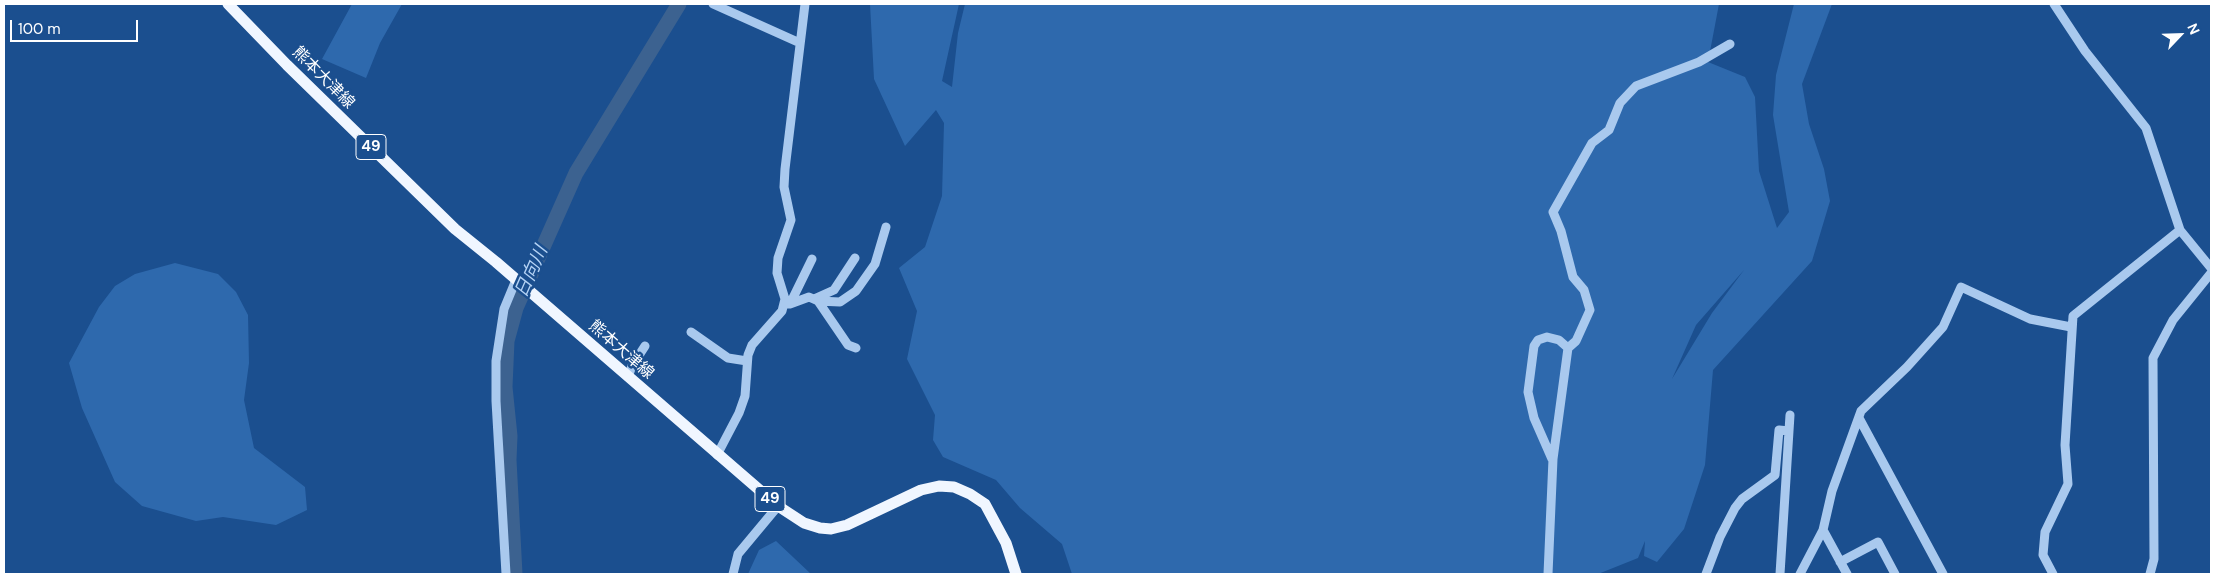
<!DOCTYPE html>
<html>
<head>
<meta charset="utf-8">
<style>
  body { margin:0 }
  #map { position:relative; width:2215px; height:578px; overflow:hidden; background:#1b4f8f; font-family:"DM Sans",sans-serif }
  canvas { display:block }
  .frame { position:absolute; inset:0; border:5px solid #fff; pointer-events:none }
  .north { position:absolute; left:2155px; top:10px; width:50px; height:50px; -webkit-text-stroke:4px #1b4f8f; paint-order:stroke; rotate:66deg; font-size:14px; font-weight:700; line-height:20px; text-align:center; color:#fff }
  .north::after { content:''; display:block; margin:auto; width:18px; height:22px; background:#fff; clip-path:polygon(50% 0,100% 100%,50% 72%,0 100%) }
  .scale { position:absolute; left:10px; top:20px; width:128px; height:22px; box-sizing:border-box; border:2px solid #fff; border-top:0; padding-left:6px; font-size:15px; line-height:18px; white-space:nowrap; color:#fff; -webkit-text-stroke:4px #1b4f8f; paint-order:stroke }
</style>
</head>
<body>
<div id="map">
<canvas width="2215" height="578"></canvas>
<div class="frame"></div>
<div class="north">N</div>
<div class="scale">100 m</div>
</div>
<script>
const c = document.querySelector('canvas').getContext('2d');
c.lineJoin = 'round';
function fill(path, color) { c.fillStyle = color; c.fill(path, 'evenodd'); }
const shape = rows => new Path2D(rows.map(r => 'M' + r).join(''));
function trace(path, color, width, dash) { c.strokeStyle = color; c.lineWidth = width; c.lineCap = dash ? 'butt' : 'round'; c.setLineDash(dash || []); c.stroke(path); }
function write(font, color, halo, rows, align = 'center') {
  c.font = font + ' "DM Sans","Noto Sans JP",sans-serif'; c.lineWidth = 5; c.setLineDash([]); c.textBaseline = 'middle'; c.strokeStyle = halo; c.fillStyle = color; for (const [text, x, y, turn = 0] of rows) {
    c.save(); c.translate(x, y); c.rotate((+turn || 0) * Math.PI / 180); c.textAlign = isNaN(turn) ? turn : align; if (halo) c.strokeText(text, 0, 0); c.fillText(text, 0, 0); c.restore();
  }
}
fill(shape([
  [352,4,402,4,380,43,366,78,322,59],
  [870,4,959,4,942,81,952,87,958,33,965,4,1719,4,1708,62,1745,77,1755,97,1759,171,1777,228,1789,212,1773,115,1776,75,1794,4,1832,4,1802,84,1809,124,1824,169,1830,201,1812,261,1713,370,1705,465,1684,529,1657,562,1644,556,1645,541,1638,558,1598,574,1072,574,1062,544,1020,508,996,480,943,457,933,440,935,415,907,359,917,311,899,268,925,247,942,196,944,123,936,110,905,146,874,79],
  [1744,270,1712,313,1672,379,1696,325],
  [175,263,218,274,236,292,248,315,249,363,244,400,254,448,305,487,307,510,276,525,223,517,196,521,142,506,115,482,82,408,69,363,99,307,115,286,135,274],
  [776,541,811,574,748,574,759,550]
]), '#2e69ad');
trace(shape([
  [515,574,509,460,510,436,505,387,507,341,516,308,576,173,679,4]
]), '#3c6290', 15);
trace(shape([
  [713,4,800,43],
  [2054,4,2085,51,2146,128,2180,230,2211,268],
  [814,299,834,290,855,258],
  [818,301,840,302,856,291,875,264,886,227],
  [787,304,790,304,812,259],
  [790,304,809,297,818,301,848,345,856,348],
  [691,332,728,358,747,361],
  [628,377,632,366,645,346],
  [1859,418,1943,574],
  [717,455,739,413,745,396,748,355,752,345,782,311,785,299,777,273,778,258,791,220,784,187,785,169,805,4],
  [1552,459,1534,418,1528,392,1534,346,1538,340,1547,337,1559,340,1568,348],
  [1823,530,1847,574],
  [1840,562,1878,542,1895,574],
  [506,574,496,401,496,361,504,309,516,280],
  [733,574,738,554,778,506],
  [1548,574,1553,459,1568,348,1576,341,1590,310,1584,290,1573,277,1561,231,1553,212,1592,143,1609,130,1620,103,1636,86,1699,62,1730,44],
  [1706,574,1720,537,1735,508,1742,499,1775,475,1779,430,1789,431],
  [1780,574,1790,415],
  [1800,574,1823,530,1832,491,1861,411,1907,367,1943,327,1961,287,2030,319,2071,327],
  [2053,574,2043,555,2045,532,2068,484,2065,445,2073,316,2180,230],
  [2150,574,2154,559,2153,358,2173,320,2211,273]
]), '#a9c9ee', 9);
trace(shape([
  [228,4,287,65,455,229,496,262,778,506,804,523,820,528,831,529,847,525,921,490,939,486,954,487,970,494,985,504,1006,543,1016,574]
]), '#f0f6ff', 11);
for (const [x, y, w] of [
  [371,147,30],
  [770,499,30]
]) { const box = new Path2D(); box.roundRect(x - w / 2, y - 12.5, w, 25, 4); c.fillStyle = '#1b4f8f'; c.fill(box); trace(box, '#fff', 1); }
write('bold 15px', '#fff', null, [
  ["49",371,147],
  ["49",770,499]
]);
write('16px', '#fff', '#1b4f8f', [
  ["熊本大津線",323,78,45],
  ["熊本大津線",621,350,41]
]);
write('italic 18px', '#b5d3f5', '#1b4f8f', [
  ["日向川",532,272,-66]
]);
</script>
</body>
</html>
